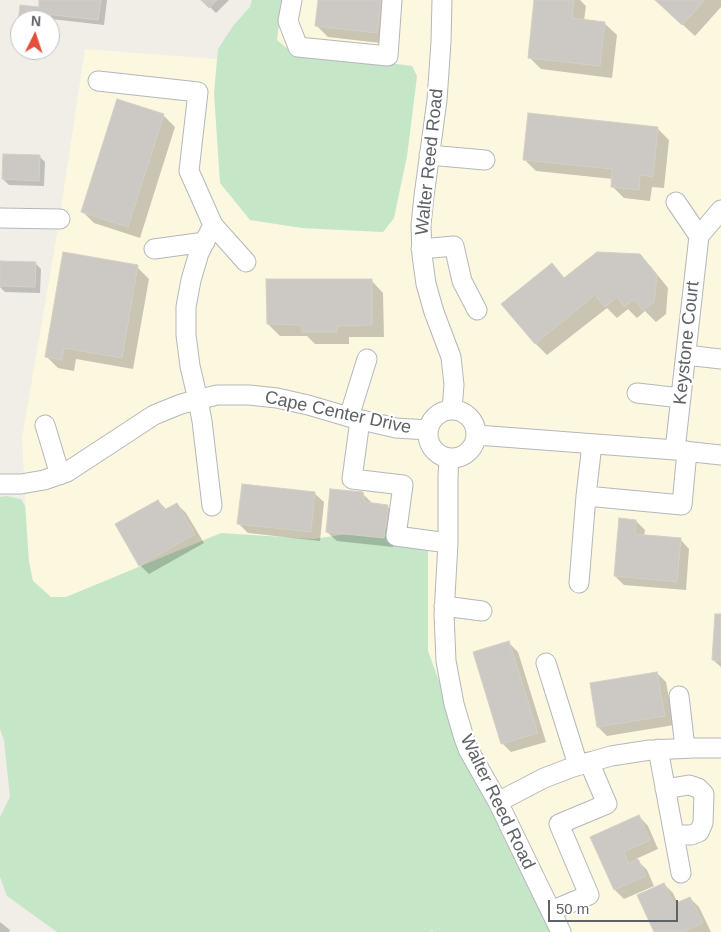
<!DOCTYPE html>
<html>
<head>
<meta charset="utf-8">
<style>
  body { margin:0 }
  #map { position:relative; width:721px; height:932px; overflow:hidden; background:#f0eee7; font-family:Helvetica,sans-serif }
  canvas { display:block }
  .north { position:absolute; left:10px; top:10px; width:50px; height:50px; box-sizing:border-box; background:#fff; border:1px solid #bfc0c2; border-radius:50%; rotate:4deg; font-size:14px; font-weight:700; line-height:20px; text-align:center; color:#5e6266 }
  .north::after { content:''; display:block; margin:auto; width:18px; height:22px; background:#e2503b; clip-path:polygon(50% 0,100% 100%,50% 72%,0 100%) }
  .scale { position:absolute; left:548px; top:900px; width:130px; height:22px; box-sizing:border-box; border:2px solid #5e6266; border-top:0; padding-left:6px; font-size:15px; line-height:18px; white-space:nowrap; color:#5e6266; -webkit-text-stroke:4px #fff; paint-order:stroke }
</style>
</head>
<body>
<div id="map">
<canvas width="721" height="932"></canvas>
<div class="north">N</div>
<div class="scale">50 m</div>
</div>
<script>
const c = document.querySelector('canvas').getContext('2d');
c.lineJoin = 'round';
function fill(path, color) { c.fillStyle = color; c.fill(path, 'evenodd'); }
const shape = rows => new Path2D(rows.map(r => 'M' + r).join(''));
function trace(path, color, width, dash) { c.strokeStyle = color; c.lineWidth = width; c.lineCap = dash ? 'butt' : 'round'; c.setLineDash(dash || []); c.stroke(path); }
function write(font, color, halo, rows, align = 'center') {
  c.font = font + ' Helvetica,sans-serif'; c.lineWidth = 4.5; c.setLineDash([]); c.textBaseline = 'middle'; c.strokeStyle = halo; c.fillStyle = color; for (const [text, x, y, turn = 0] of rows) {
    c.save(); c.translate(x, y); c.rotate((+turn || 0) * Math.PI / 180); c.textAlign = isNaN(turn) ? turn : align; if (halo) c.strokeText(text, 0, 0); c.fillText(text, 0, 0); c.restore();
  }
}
fill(shape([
  [282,0,721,0,721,932,555,932,469,764,428,651,428,546,58,601,30,587,22,438,58,228,85,49,217,59,214,93,250,219,302,228,383,232,407,156,417,76,412,66,276,49]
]), '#fcf7df');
fill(shape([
  [252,0,282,0,277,40,290,51,412,66,417,76,407,156,394,218,383,232,302,228,250,220,220,183,214,93,218,49,233,26,250,7],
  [6,496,21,499,25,506,29,562,33,581,51,597,66,597,221,533,314,539,392,527,428,546,428,651,469,764,553,932,434,932,432,931,430,932,57,932,7,896,0,877,0,817,10,797,4,740,0,729,0,497]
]), '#c5e6c7');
fill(shape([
  [41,0,107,0,104,25,42,18,42,20,20,20,20,32,18,30,21,6,40,8],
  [203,0,229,0,216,13],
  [319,0,383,0,389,44,328,37,316,25],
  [536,0,580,0,586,6,584,21,604,23,617,35,612,78,541,69,529,57],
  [656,0,721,0,721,7,695,36],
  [163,115,175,127,140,238,94,223,82,211],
  [657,128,669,140,664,188,652,187,650,201,624,198,612,186,613,179,536,171,524,159],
  [39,156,45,162,44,186,9,185,3,179],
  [640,255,652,268,668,288,666,314,656,322,645,311,637,318,628,309,617,318,607,308,547,355,535,343,552,265,565,279],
  [0,262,35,263,41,269,40,293,5,292,0,287],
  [137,267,149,279,133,369,76,359,74,371,58,368,46,356],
  [371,280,383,293,384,337,349,337,349,344,315,344,307,336,280,336,268,324],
  [314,493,324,502,320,541,248,533,239,524],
  [362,493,371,502,372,504,387,506,396,515,393,547,337,541,327,532],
  [158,501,167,510,177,504,186,513,204,543,149,574,140,565],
  [636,521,645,530,644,536,680,539,689,549,686,590,624,585,615,576],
  [721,616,721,667,713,660],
  [509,643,518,652,546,742,511,752,502,743],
  [657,673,666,682,674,725,607,736,598,727],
  [639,816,648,826,658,849,636,859,647,870,654,886,624,899,615,890,592,837],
  [664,884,673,893,678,904,690,898,699,907,711,932,656,932],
  [0,922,10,930,9,932,0,932]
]), '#0003');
const building = shape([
  [39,0,101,0,98,20,36,13,36,20,20,20,20,31,17,31,20,5,39,7,39,0],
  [201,0,217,0,209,8,201,0],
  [318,0,381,0,377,33,315,26,318,0],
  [534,0,574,0,572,18,605,22,600,66,528,58,534,0],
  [655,0,705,0,682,25,655,0],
  [117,99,164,114,128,227,81,212,117,99],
  [528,113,658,127,653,177,640,175,639,190,611,187,612,169,523,160,528,113],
  [3,154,40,155,39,181,2,179,3,154],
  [63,252,138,265,122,358,64,348,62,360,45,357,63,252],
  [597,252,640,254,657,275,654,302,643,311,634,299,624,307,617,297,605,307,595,295,535,344,501,304,552,263,564,278,597,252],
  [0,261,36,262,35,287,0,286,0,261],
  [266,279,372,279,372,325,337,326,337,332,302,332,302,325,267,324,266,279],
  [242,484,315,492,311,532,237,524,242,484],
  [330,489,363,492,365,502,388,505,384,538,326,532,330,489],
  [158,500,164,510,177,503,195,534,139,566,115,524,158,500],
  [619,518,636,520,635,534,681,538,677,582,614,576,619,518],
  [715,614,721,614,721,661,712,660,715,614],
  [509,641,538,733,501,744,473,652,509,641],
  [657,672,665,716,597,727,590,683,657,672],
  [639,815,650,840,624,852,629,864,638,859,646,876,614,890,590,837,639,815],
  [664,883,674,904,690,897,703,923,685,931,686,932,654,932,637,895,664,883]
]);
fill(building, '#ccc9c4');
trace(building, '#d4d0c5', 1);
const minor = shape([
  [292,0,288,21,298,47,388,56,392,0],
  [442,0,441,42,437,100,424,196,421,225,422,255,426,284,434,312,451,357,454,385,452,409],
  [98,81,198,92,189,171,213,225,246,262],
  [429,155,485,160],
  [676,202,699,236],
  [0,218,60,219],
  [699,236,721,210],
  [154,249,205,242],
  [421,249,454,246,462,281,477,310],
  [686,355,721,359],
  [637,393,681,398],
  '428 434a24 24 0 1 1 48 0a24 24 0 1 1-48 0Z',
  [349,417,367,359],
  [360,420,352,479,403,485,396,536,448,543],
  [45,425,60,475],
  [477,435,675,450,721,455],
  [675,450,699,236],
  [449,458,448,477,448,543,444,614,446,661,454,704,464,738,468,749,498,802,561,932],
  [0,484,21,484,44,480,67,472,154,415,181,404,217,395,249,395,277,398,308,405,349,417,396,428,428,430],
  [586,496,592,444],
  [212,506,202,421,198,400,190,366,186,335,186,307,191,280,199,253,213,225],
  [579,583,586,496,682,505,687,451],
  [444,606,482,611],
  [546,663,578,765],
  [679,696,685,748],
  [658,749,681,873],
  [665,789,689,785,698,788,704,794,703,823,699,832,691,835,674,835],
  [498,802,544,778,573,767,611,756,650,750,694,748,721,748],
  [551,911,589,895,559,824,607,804,589,762]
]);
trace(minor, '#b4b7bb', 21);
trace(minor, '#fff', 19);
write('18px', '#5e6266', '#fff', [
  ["Walter Reed Road",430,162,-84],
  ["Keystone Court",687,343,-84],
  ["Cape Center Drive",338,413,12],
  ["Walter Reed Road",497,802,64]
]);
</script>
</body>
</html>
